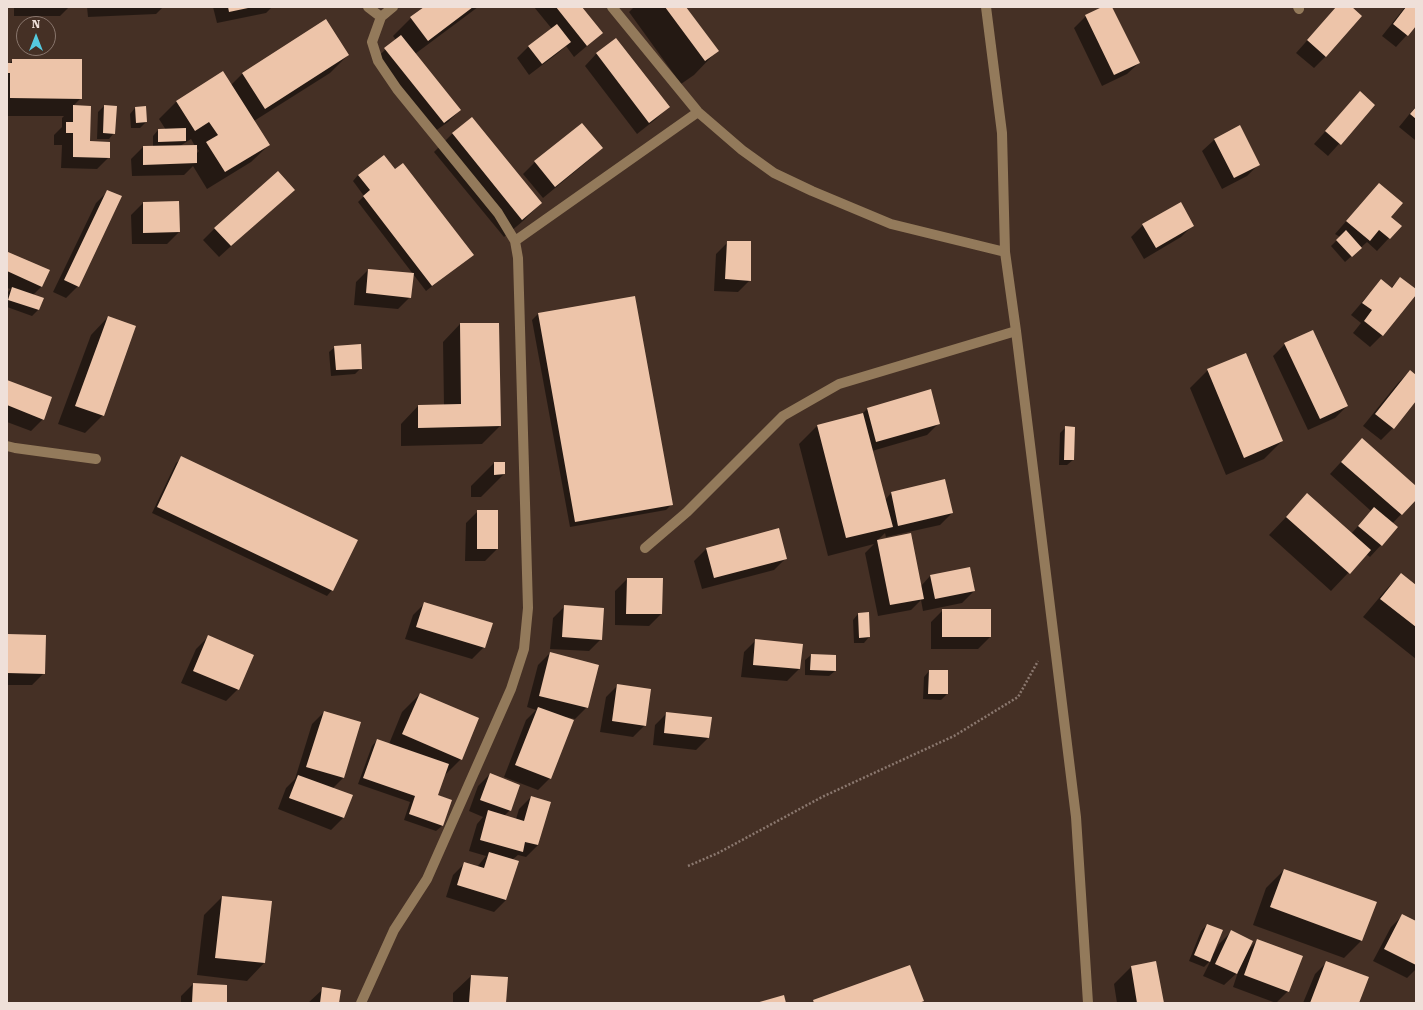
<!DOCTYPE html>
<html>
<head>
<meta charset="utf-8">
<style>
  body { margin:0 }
  #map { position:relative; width:1423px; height:1010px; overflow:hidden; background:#453025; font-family:"Roboto Serif",serif }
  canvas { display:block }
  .frame { position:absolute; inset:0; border:8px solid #efe0d9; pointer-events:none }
  .north { position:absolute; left:16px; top:16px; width:40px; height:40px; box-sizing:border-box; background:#453025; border:1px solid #89766d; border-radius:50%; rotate:0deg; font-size:11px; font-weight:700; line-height:16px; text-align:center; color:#efe0d9 }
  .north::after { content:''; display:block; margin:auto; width:14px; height:18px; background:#55cadf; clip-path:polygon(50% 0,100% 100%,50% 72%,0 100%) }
</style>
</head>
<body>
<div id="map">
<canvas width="1423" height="1010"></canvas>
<div class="frame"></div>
<div class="north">N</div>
</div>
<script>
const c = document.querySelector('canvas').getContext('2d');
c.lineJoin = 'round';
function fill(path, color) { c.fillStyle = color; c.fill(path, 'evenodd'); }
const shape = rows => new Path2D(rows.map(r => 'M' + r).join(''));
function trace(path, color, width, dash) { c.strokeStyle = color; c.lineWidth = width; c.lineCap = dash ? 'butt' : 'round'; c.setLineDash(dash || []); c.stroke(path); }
fill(shape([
  [14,7,69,7,60,16,14,16],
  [87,7,163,7,156,14,88,17],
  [213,7,272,7,266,13,217,23],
  [426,7,478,7,415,54,460,110,448,122,431,134,373,61,396,40,393,36,411,18],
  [534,7,581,7,602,33,574,57,566,46,558,53,529,75,517,58,529,46,552,29],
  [634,7,685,7,717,51,694,75,681,84,629,12],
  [1104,7,1111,7,1139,63,1127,74,1102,86,1074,28,1086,16],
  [1337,7,1351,7,1326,56,1314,68,1296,53],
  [1405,7,1416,7,1416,25,1396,47,1382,36],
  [326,20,348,55,330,73,254,121,269,145,251,162,207,189,193,166,184,175,132,176,131,159,143,147,153,147,153,136,158,130,166,130,159,119,177,101,231,85,242,74],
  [191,139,195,146,180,146],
  [196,147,199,151,196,154],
  [616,39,668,107,656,119,637,134,585,66,596,54],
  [13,60,81,98,73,106,89,142,109,157,97,169,61,168,62,145,54,145,54,135,62,127,62,118,64,116,7,116,7,64,9,64],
  [1360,93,1374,105,1328,156,1314,144],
  [104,106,114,133,109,139,97,139,98,112],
  [1416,106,1416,139,1415,140,1399,127],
  [135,108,146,122,140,128,131,128,130,114],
  [472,119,541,203,523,221,504,237,434,152,452,134],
  [581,124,601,148,589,160,543,198,523,174,535,162],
  [1214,140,1259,164,1247,176,1222,189,1202,151],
  [395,170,472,255,426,291,358,202,364,196,353,181,358,175],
  [293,190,219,257,203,240,215,228],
  [108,191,78,286,66,298,53,292,96,203],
  [1368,196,1400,226,1377,251,1367,242,1345,262,1331,246,1340,237,1335,234],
  [143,203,179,232,167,244,132,244,131,215],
  [1143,225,1193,225,1181,237,1144,259,1131,237],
  [728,242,750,280,738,292,714,291,716,254],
  [9,253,42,286,33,295,43,299,38,310,32,316,7,307,7,293,11,289,7,288,7,255],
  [368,270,410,297,398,309,354,305,356,282],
  [1400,278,1416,291,1416,293,1382,335,1370,347,1353,333,1361,323,1351,315,1370,293,1381,281,1391,288],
  [634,297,671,505,666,510,570,527,532,320,538,314],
  [108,317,103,415,85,433,58,424,91,335],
  [460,324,498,324,500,426,482,444,401,446,401,424,418,406,444,406,443,342],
  [1285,344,1347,406,1335,418,1308,430,1273,356],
  [335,347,361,368,355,374,331,376,329,352],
  [1208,370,1282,441,1264,459,1226,475,1190,388],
  [1410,371,1416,376,1416,400,1393,428,1381,440,1363,426,1398,383],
  [7,381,43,419,31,431,7,422],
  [867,409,939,423,927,435,872,451,885,500,891,493,944,481,952,513,940,525,886,537,885,533,877,541,910,534,921,586,930,576,974,591,962,603,923,611,921,600,911,610,878,616,865,553,874,544,828,556,799,444,817,426,861,415],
  [1066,427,1073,460,1067,465,1059,465,1060,433],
  [1351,451,1416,487,1416,498,1392,524,1381,545,1370,557,1366,554,1331,591,1269,535,1307,495,1351,534,1371,511,1330,474],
  [182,458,332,590,327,596,152,513,176,463],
  [494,463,504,463,504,474,481,497,471,497,471,486],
  [478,511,497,549,485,561,465,561,466,523],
  [778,530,786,558,774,570,702,589,694,561,706,549],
  [1401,574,1416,586,1416,659,1363,617,1384,592],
  [627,579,661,614,649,626,615,625,615,591],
  [425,603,484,647,472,659,405,639,413,615],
  [565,606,601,639,589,651,550,649,553,618],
  [943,610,990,637,978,649,931,649,931,622],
  [858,614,869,637,864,643,854,643,853,620],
  [7,635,44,673,32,685,7,685],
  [208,637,238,689,226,701,181,683,196,649],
  [756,640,799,669,787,681,741,677,744,652],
  [550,653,587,707,575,719,566,717,550,778,538,790,504,777,526,720,536,710,527,707,538,665],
  [811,655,835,671,829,676,805,675,805,660],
  [929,671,947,671,947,694,941,700,923,699,924,677],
  [618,685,645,725,633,737,600,732,606,697],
  [420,694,461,759,444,776,437,795,451,800,442,826,436,831,404,820,410,802,358,784,372,746,377,740,389,744,402,712],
  [324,712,343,778,332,789,343,818,331,830,278,809,286,788,295,779,312,724],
  [667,713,708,738,696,750,653,745,655,725],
  [490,774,510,810,504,816,516,819,519,809,531,797,538,845,526,857,518,855,512,860,506,900,494,912,446,897,453,875,465,863,477,867,486,856,469,851,477,824,483,817,469,811,478,786],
  [1284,870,1362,940,1344,958,1253,925,1266,888],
  [222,897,264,963,247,981,197,975,204,915],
  [1403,915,1416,922,1416,969,1407,978,1373,961,1391,927],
  [1207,925,1213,953,1214,953,1219,944,1231,932,1249,949,1257,941,1288,991,1276,1003,1233,987,1238,972,1224,985,1203,976,1211,960,1204,967,1189,961,1201,931],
  [1327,962,1358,1003,1303,1003,1315,974],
  [1131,967,1163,1003,1117,1003,1114,984],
  [471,976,505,1003,453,1003,453,993],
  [193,984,226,1003,181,1003,181,996],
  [323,989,338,1003,308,1003]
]), '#0007');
fill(shape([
  [228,7,248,7,248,8,229,12],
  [424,7,473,7,428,41,410,17],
  [556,7,582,7,603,33,587,46],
  [665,7,686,7,719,51,705,61],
  [1102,7,1112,7,1140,63,1114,75,1085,15],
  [1336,7,1352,7,1362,16,1326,57,1307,40],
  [1406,7,1416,7,1416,26,1408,36,1393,24],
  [326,19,349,55,265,109,242,73],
  [557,24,571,42,542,64,528,46],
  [401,35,461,110,444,123,384,48],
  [616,38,670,107,649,123,596,53],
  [12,59,82,59,82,99,10,98,10,73,7,73,7,63,12,63],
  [223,71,270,145,225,172,206,142,218,135,209,122,195,131,176,101],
  [1360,91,1375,105,1341,145,1325,131],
  [73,105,91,106,90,141,110,142,110,158,73,157,73,133,66,133,66,122,73,122],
  [104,105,117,106,115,134,103,133],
  [146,106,147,122,136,123,135,107],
  [1416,107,1416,119,1410,114],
  [472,117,542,203,522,220,452,133],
  [582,123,603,148,555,187,534,161],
  [1240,125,1260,165,1234,178,1214,139],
  [186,128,186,141,158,142,158,129],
  [197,145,197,163,143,165,143,146],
  [384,155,395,169,403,163,474,255,432,286,363,196,370,190,358,175],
  [278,171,295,190,231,246,214,228],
  [1379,183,1403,203,1391,217,1402,226,1390,239,1379,230,1370,241,1346,221],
  [107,190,122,196,79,287,64,280],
  [179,201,180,232,143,233,143,202],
  [1181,202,1194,226,1156,248,1142,224],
  [1346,230,1362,248,1352,257,1336,240],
  [727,241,751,241,751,281,725,279],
  [8,252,50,270,42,287,7,271,7,255],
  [368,269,414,273,411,298,366,293],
  [1400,277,1416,289,1416,295,1383,336,1364,321,1372,310,1362,303,1381,279,1392,288],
  [12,287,44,298,39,310,8,300],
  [635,296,673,505,575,522,538,313],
  [108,316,136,326,104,416,75,406],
  [460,323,499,323,501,426,418,428,418,405,461,404],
  [1313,330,1348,406,1320,419,1284,343],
  [361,344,362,369,336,370,334,346],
  [1246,353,1283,441,1244,458,1207,369],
  [1410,370,1416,375,1416,401,1394,429,1375,414],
  [7,380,52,397,44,420,7,405],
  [931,389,940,424,876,442,867,408],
  [863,413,893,527,846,538,817,425],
  [1065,426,1075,427,1074,460,1064,460],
  [1362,438,1416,486,1416,500,1402,515,1341,462],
  [181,456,358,540,333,591,157,507],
  [494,462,505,462,505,474,494,475],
  [945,479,953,513,898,526,891,492],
  [1307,493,1371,550,1350,574,1286,517],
  [1374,507,1398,527,1382,546,1358,526],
  [477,510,498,510,498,549,477,549],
  [779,528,787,559,714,578,706,548],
  [911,533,924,599,890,605,877,540],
  [970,567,975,591,935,599,930,575],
  [1401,573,1416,585,1416,627,1380,599],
  [627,578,663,578,662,614,626,614],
  [424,602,493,623,485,648,416,627],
  [564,605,604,608,602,640,562,637],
  [942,609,991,609,991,637,942,637],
  [869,612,870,637,859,638,858,613],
  [7,634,46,635,45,674,7,673],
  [208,635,254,655,239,690,193,671],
  [755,639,803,644,800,669,753,665],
  [550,652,599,665,588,708,539,696],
  [811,654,836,655,836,671,810,670],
  [929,670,948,670,948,694,928,694],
  [617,684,651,689,646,726,612,721],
  [420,693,479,718,462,760,402,734],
  [538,707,574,720,551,779,515,765],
  [324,711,361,722,344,778,306,767],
  [666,712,712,717,709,738,664,733],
  [377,739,449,764,438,795,452,800,443,826,409,814,415,796,363,778],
  [490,773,520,785,511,811,480,800],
  [298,775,353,795,344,818,289,798],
  [531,796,551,802,538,845,525,842,523,852,480,840,488,810,524,821],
  [489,852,519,861,506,900,457,885,464,862,484,868],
  [1284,869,1377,902,1362,941,1270,907],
  [222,896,272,901,265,963,215,958],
  [1402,914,1416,921,1416,965,1384,949],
  [1207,924,1223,930,1210,962,1194,955],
  [1231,930,1253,941,1237,974,1215,964],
  [1257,939,1303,956,1289,992,1244,975],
  [1156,961,1164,1003,1137,1003,1131,966],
  [1326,961,1369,977,1359,1003,1310,1003],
  [910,965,924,1001,919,1003,814,1003,813,1000],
  [471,975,508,977,506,1003,469,1003],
  [193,983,227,985,227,1003,192,1003],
  [322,987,341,990,339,1003,320,1003],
  [784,995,786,1003,756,1003]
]), '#edc4a9');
trace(shape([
  [688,866,718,853,822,797,954,736,1018,697,1038,661]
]), '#8b786f', 2.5, [2, 2]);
trace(shape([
  [368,7,381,17],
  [612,7,698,112,742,150,774,173,812,191,891,224,1005,252],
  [986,7,1002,133,1005,252,1016,331,1076,817,1088,1003],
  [1298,7,1299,9],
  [515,241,698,112],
  [7,446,15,448,96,459],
  [645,548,687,512,783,416,839,384,1016,331],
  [361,1003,394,930,427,879,511,689,524,649,528,608,518,258,515,241,498,213,397,89,378,61,372,42,381,17,393,7]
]), '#937a5b', 10);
</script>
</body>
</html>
